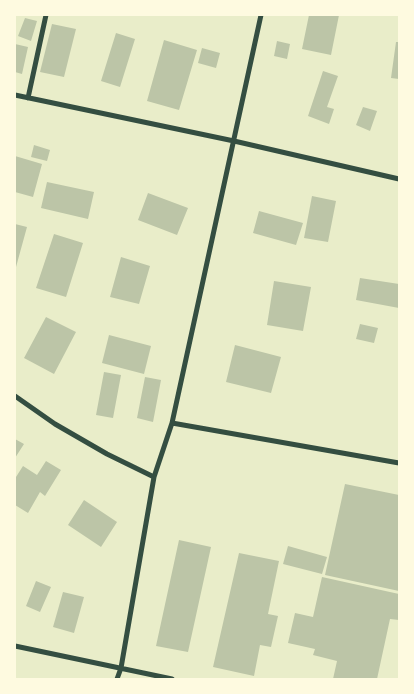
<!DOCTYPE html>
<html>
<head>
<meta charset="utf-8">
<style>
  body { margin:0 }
  #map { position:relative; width:414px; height:694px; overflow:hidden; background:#e9edc9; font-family:"Playfair Display",serif }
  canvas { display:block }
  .frame { position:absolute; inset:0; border:16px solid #fefae0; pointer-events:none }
</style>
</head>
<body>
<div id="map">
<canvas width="414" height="694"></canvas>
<div class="frame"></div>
</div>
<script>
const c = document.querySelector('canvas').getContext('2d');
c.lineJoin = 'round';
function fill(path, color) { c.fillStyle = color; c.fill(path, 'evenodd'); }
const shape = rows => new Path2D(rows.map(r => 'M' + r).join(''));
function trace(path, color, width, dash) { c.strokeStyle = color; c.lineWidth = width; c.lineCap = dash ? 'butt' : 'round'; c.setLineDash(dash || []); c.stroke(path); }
fill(shape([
  [309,15,339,15,331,55,302,49],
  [25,18,37,21,31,41,18,36],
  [52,24,76,29,64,77,40,72],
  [116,33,135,39,120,87,101,81],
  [164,40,197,50,179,110,147,101],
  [277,41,290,44,287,59,274,56],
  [396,42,399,42,399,79,391,78],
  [15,44,28,47,22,74,15,72],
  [202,48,220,53,216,68,198,63],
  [323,71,338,76,327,107,334,109,329,124,308,116],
  [363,107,377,111,370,131,356,125],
  [34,145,50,150,47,161,31,157],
  [15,156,42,164,33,197,15,192],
  [47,182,94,192,88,219,41,208],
  [148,193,188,208,177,235,138,220],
  [312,196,336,201,328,242,304,238],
  [259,211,303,223,296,245,253,233],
  [15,224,27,227,16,267,15,267],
  [54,234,83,243,66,297,36,288],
  [121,257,150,266,139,304,110,297],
  [360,278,399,284,399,308,356,300],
  [274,281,311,287,303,331,267,325],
  [46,317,76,332,54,374,24,358],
  [360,324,378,328,374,343,356,339],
  [109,335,151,346,144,374,102,363],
  [235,345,281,357,271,393,226,382],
  [104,372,121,375,113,418,96,415],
  [145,377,161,380,153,422,137,418],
  [15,439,24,444,15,458],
  [46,461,61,470,45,496,40,492,28,513,15,505,15,476,16,477,23,466,37,475],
  [345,484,399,495,399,591,325,575],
  [84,500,117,522,101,547,68,525],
  [179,540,211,547,188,652,156,646],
  [288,546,327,557,322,574,283,564],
  [239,553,279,561,268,614,278,616,271,647,260,645,254,676,213,667],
  [322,577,399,594,399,620,390,619,377,679,333,679,337,661,313,655,315,649,288,643,295,613,313,617],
  [36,581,51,587,40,612,26,606],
  [63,592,84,597,74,633,53,627]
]), '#bcc5a7');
trace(shape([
  [15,95,234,141,399,179],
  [28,98,46,15],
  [15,396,55,424,107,454,154,477],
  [172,423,399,463],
  [15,646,172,679],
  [117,679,121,668,154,477,172,423,261,15]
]), '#344e41', 5);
</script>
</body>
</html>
